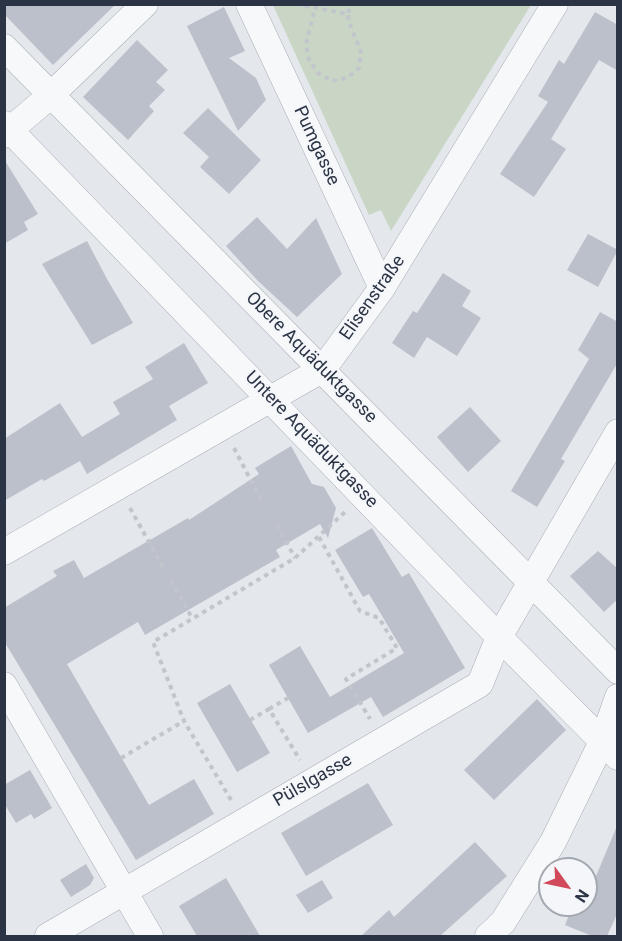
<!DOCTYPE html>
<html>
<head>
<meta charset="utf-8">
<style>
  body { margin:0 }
  #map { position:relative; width:622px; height:941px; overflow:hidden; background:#e4e7ec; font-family:Roboto,sans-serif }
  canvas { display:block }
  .frame { position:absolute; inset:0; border:6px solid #2b3445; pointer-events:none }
  .north { position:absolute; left:538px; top:857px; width:60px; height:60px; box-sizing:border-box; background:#f4f6f9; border:2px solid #a4a8b1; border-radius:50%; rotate:123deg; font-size:16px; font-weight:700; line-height:24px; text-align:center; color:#2b3445 }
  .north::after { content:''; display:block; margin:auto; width:21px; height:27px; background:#d1495b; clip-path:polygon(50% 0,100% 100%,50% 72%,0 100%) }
</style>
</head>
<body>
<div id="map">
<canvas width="622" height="941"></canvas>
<div class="frame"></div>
<div class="north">N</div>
</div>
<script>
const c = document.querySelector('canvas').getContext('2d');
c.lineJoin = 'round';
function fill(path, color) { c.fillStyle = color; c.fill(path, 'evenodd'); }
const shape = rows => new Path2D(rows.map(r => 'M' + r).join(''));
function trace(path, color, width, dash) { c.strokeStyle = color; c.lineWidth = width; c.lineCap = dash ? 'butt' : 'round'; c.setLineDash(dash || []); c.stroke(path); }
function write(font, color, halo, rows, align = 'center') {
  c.font = font + ' Roboto,sans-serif'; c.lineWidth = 4.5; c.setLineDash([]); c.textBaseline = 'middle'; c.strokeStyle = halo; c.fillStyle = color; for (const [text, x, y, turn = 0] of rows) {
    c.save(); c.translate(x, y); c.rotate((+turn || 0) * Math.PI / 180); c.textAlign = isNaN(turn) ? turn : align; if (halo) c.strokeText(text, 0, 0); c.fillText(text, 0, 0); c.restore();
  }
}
fill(shape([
  [273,5,531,5,391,231,381,210,369,215]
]), '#c9d6c5');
fill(shape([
  [4,4,116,4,53,65,4,14],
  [224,7,245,51,229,58,256,78,266,100,238,131,187,26],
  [595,12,618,25,618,71,599,60,551,139,566,149,534,197,500,174,548,102,538,96,559,60,564,64],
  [137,40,168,70,156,82,165,90,149,106,154,111,128,140,83,97],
  [208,108,261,160,229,194,200,167,209,157,183,133],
  [4,159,38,214,24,222,28,230,4,244],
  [257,217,287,249,316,218,342,274,297,317,258,281,226,246],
  [588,234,618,250,598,287,567,270],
  [87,241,107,279,133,323,92,345,42,264],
  [443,273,471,291,462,306,481,318,457,356,427,337,414,358,392,343,413,311,417,313],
  [600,312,618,322,618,362,561,459,565,461,537,507,511,491,589,359,578,350],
  [184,343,208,383,169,406,177,420,87,474,80,461,44,481,42,479,4,501,4,439,60,403,82,437,120,414,113,402,153,379,145,367],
  [470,407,501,441,468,472,437,437],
  [291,446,312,484,324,487,336,508,328,538,320,524,276,550,280,557,145,635,138,622,67,664,149,805,194,779,214,814,136,860,4,641,4,608,57,576,53,571,74,560,84,578,188,518,189,520,259,474,255,468],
  [372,528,402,577,409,573,465,668,383,717,371,697,308,733,269,665,300,646,330,697,404,653,369,594,363,597,335,550],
  [598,551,618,569,618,599,604,612,570,576],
  [230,684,270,753,237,772,197,703],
  [537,699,566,730,494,800,464,770],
  [30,770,52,808,34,819,31,814,16,823,4,803,4,785],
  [368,783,393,825,306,876,281,833],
  [617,826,618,912,607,936,592,936,565,925,573,905,586,905,586,900],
  [475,842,507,876,440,936,361,936,389,910,394,917],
  [86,864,94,878,90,885,71,897,60,880],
  [226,878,260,936,197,936,179,906],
  [322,880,333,898,308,913,296,895]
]), '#bbc0ca');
const minor = shape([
  [249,4,382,288],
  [4,47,618,671],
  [4,124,499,637,618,757],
  [4,135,51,95,145,4],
  [4,552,323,369,382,288,555,4],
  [4,685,150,936],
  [48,936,480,684,499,637,618,432],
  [488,936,503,922,553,842,603,740,618,697]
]);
trace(minor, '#a9aeb7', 27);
trace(shape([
  [296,4,348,14,350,4],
  [316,4,306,44,309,60,318,73,332,81,347,78,359,68,361,52,349,22,348,14],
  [234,448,261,500],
  [130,508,164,569],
  [277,525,295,558],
  [319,537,360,611,379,618,397,648,346,679,370,719],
  [171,580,192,618],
  [269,709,288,698],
  [250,720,269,709,300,760],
  [121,758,184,721],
  [231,800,184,721,153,642,295,558,345,512]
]), '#c2c5cb', 4, [4.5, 4.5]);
trace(minor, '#f7f8fa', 26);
write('18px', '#2b3445', '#f4f6f9', [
  ["Pumgasse",316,146,65],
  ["Elisenstraße",373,298,-55],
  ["Obere Aquäduktgasse",311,358,45],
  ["Untere Aquäduktgasse",311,440,46],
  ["Pülslgasse",313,781,-30]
]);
</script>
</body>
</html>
